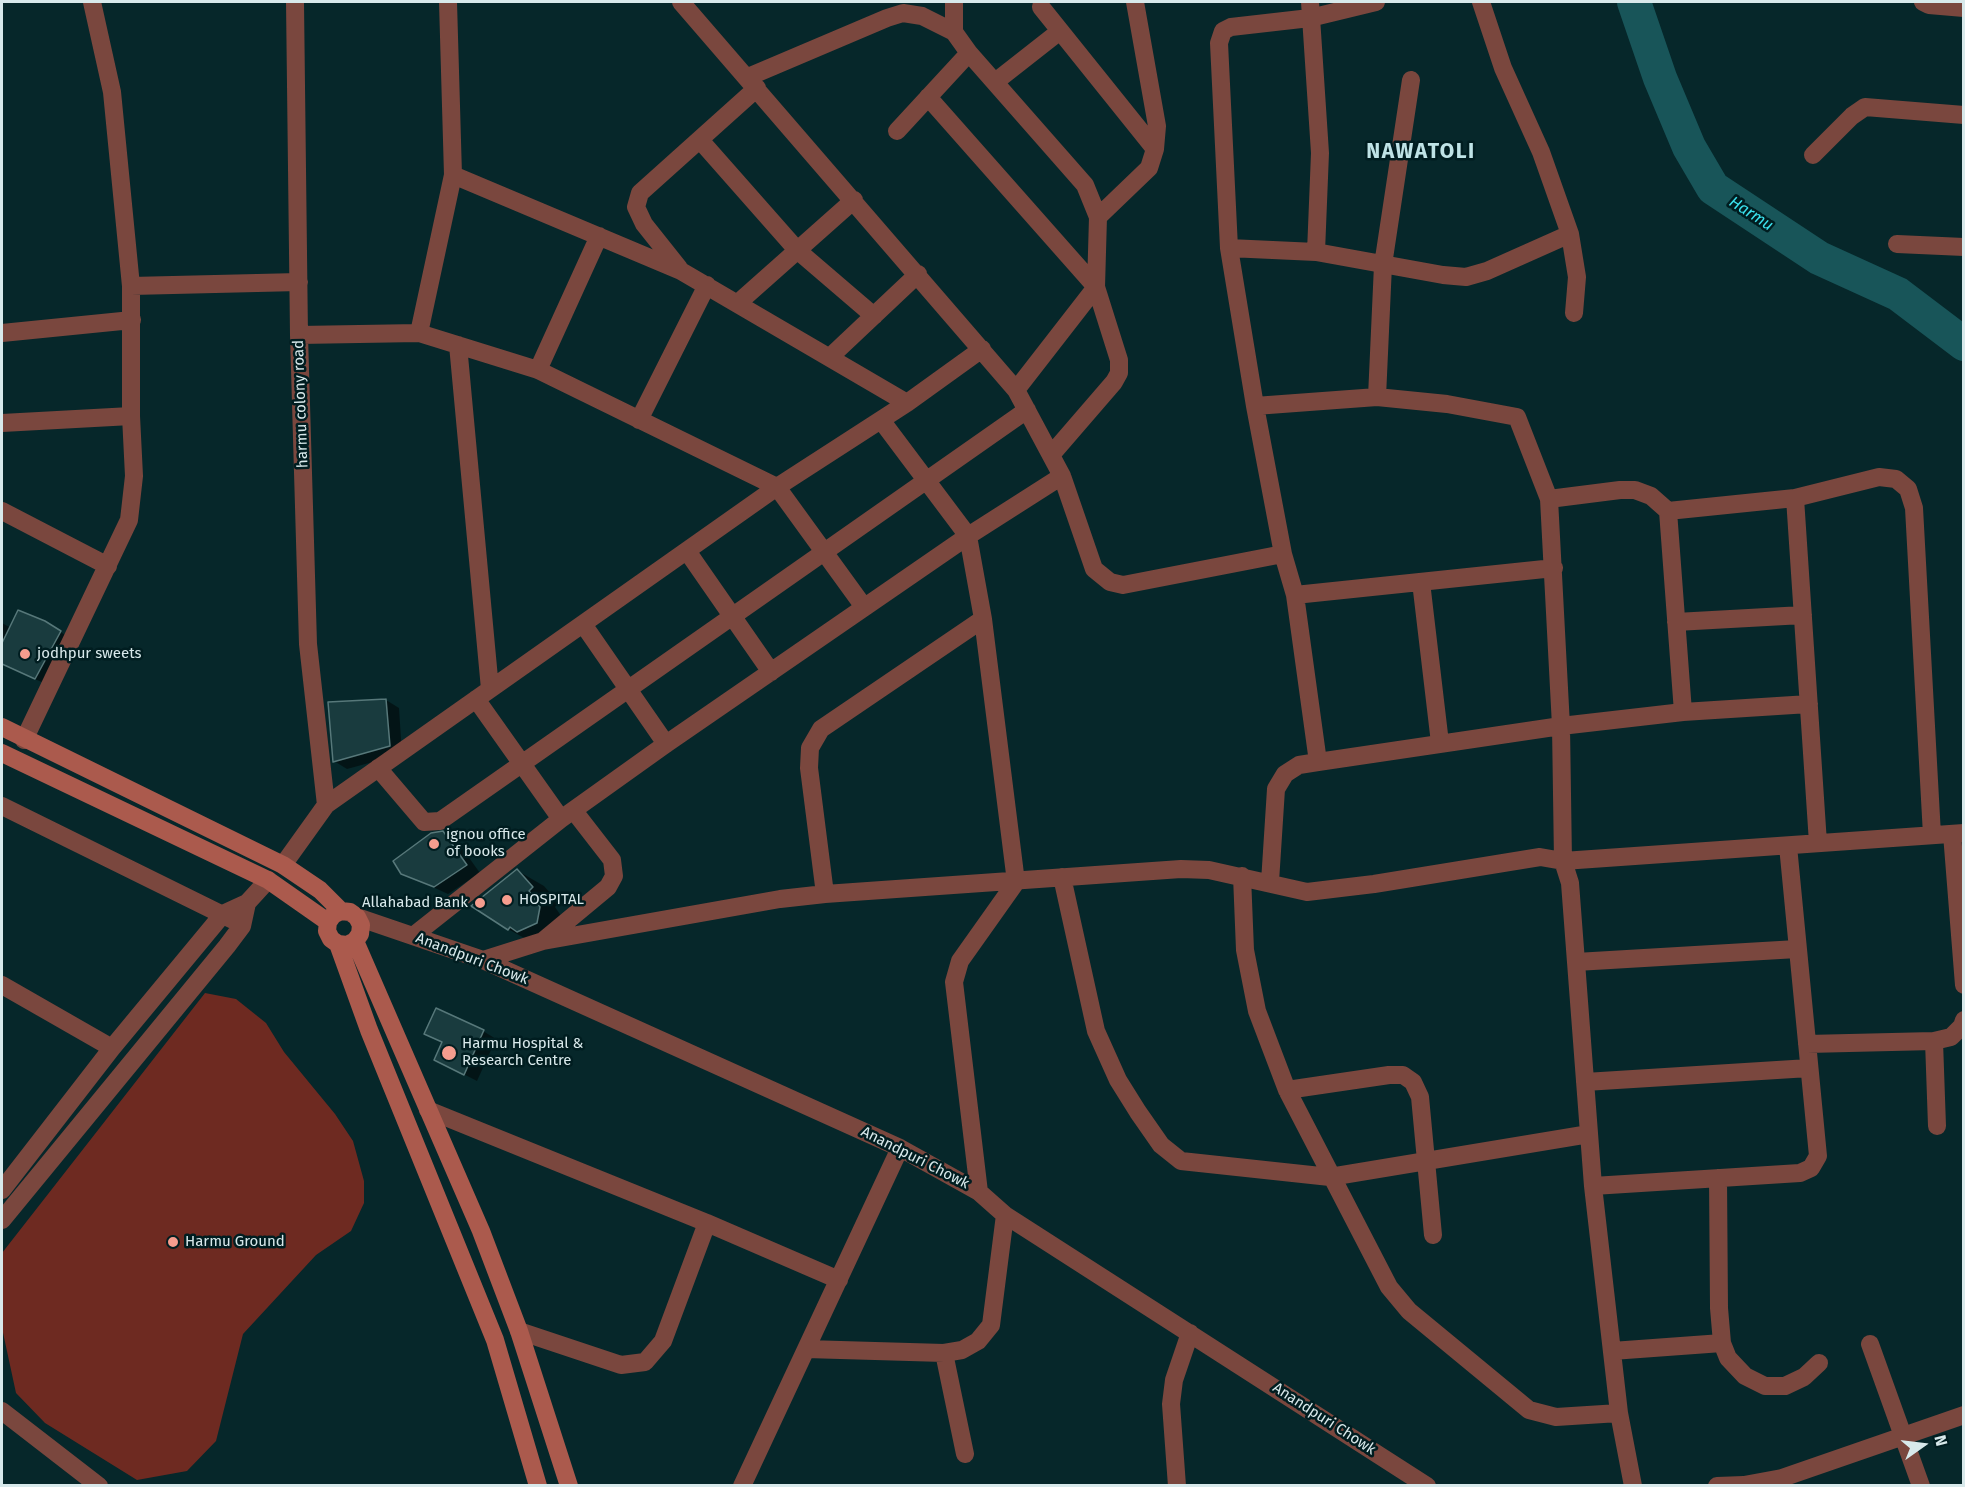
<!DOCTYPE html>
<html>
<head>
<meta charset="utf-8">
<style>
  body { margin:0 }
  #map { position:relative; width:1965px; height:1487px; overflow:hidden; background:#06272a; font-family:"Fira Sans",sans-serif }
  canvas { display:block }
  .frame { position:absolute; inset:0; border:3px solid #d8e9eb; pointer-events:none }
  .north { position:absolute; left:1893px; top:1415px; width:60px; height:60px; -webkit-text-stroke:4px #001d20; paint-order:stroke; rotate:76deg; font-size:16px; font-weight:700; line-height:24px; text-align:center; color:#d8e9eb }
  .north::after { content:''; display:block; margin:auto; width:21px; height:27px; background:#d8e9eb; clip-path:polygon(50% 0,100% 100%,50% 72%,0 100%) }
</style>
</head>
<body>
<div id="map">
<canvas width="1965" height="1487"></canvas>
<div class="frame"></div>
<div class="north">N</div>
</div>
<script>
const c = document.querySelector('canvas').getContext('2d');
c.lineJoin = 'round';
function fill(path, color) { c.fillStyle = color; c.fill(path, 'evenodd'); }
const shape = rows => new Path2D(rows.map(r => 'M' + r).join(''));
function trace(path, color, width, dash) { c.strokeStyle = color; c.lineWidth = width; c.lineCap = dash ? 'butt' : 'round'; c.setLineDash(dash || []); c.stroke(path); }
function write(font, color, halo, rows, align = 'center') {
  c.font = font + ' "Fira Sans",sans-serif'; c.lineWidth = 5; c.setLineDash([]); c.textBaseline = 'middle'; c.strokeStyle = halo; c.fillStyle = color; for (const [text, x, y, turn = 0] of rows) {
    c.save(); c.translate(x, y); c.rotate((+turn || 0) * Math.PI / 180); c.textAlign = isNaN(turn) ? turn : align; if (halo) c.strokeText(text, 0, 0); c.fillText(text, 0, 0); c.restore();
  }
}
fill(shape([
  [205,993,236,999,266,1023,284,1052,335,1114,353,1141,364,1181,364,1203,351,1231,316,1255,243,1334,216,1441,187,1471,137,1480,45,1423,16,1393,2,1328,2,1253]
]), '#6e2a21');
fill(shape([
  [45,622,76,642,51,686,2,665,2,623,11,628],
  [386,700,399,708,402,754,347,769,334,761],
  [443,833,457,841,480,873,448,894,402,873],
  [518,871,544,886,559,903,555,907,566,923,535,944,508,929],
  [483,1031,496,1039,477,1081,436,1060,443,1043,426,1033]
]), '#0007');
trace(shape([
  [1634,2,1660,78,1689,147,1713,188,1819,258,1898,294,1964,344]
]), '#185559', 34);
const building = shape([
  [18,610,45,621,61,631,35,679,2,664,2,643,18,610],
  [386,699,390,746,333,762,328,702,386,699],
  [443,831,467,865,434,887,401,874,393,861,431,833,443,831],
  [517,869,533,887,529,891,540,907,537,923,517,932,510,927,508,930,471,906,517,869],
  [436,1008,484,1030,464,1075,434,1060,442,1042,424,1034,436,1008]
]);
fill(building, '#193b3e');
trace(building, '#57787a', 1.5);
trace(shape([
  [295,2,299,335,308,644,326,805],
  [681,2,1016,390,1062,476,1094,569,1110,582,1123,585,1283,554],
  [954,2,954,32],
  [1310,2,1320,153,1316,252],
  [1481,2,1503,68,1541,152,1570,234,1577,277,1574,313],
  [1923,2,1929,5,1964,8],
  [1041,7,1155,149],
  [748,77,887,18,903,13,922,16,954,32,969,53,1085,185,1098,217,1096,287,1016,390],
  [995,82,1060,31],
  [928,97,1096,287,1119,360,1119,373,1114,382,1051,455],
  [897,131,969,53],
  [700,140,797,250,874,316],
  [1813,155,1852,116,1865,107,1964,115],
  [453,175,681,271,907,403],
  [1098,217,1149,168,1155,149,1157,126,1135,2],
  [1897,244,1964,247],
  [1229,248,1316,252,1443,275,1466,277,1487,271,1570,234],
  [679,268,644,224,636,207,640,193,757,88],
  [131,286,299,282],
  [738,303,854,200],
  [2,333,132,320],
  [419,333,453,175,448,2],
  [299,335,419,333,538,370,777,487,864,607],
  [458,345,490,689],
  [830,357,918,274],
  [538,370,599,236],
  [1377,397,1383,265,1411,80],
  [1255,406,1377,397,1447,404,1517,417,1549,499,1561,726,1563,861,1964,833],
  [639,420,707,285],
  [881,420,968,536,983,619,1016,882,960,961,954,982,979,1192],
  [2,423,131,416],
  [1795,498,1818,843],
  [1549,499,1620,490,1635,490,1651,496,1668,511,1795,498,1879,477,1896,479,1908,489,1914,508,1932,835],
  [2,511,108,566],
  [1668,511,1683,712],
  [687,551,771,672],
  [1421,582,1440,743],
  [1295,595,1554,568],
  [1676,622,1803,615],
  [583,624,666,744],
  [476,699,561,819],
  [24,740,129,520,134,476,131,416,131,286,112,92,92,2],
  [1318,762,1561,726,1683,712,1809,704],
  [378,768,424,822,440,821,1027,410],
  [2,806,233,920],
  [1952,834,1964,985],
  [283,865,326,805,777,487,907,403,982,349],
  [1242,876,1245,950,1257,1011,1287,1090,1389,1287,1409,1311,1529,1410,1556,1417,1619,1413],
  [1062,877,1096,1031,1118,1080,1138,1112,1161,1145,1181,1161,1330,1177,1589,1134],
  [1270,882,1276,789,1285,774,1299,765,1318,762,1295,595,1283,554,1255,406,1229,248,1219,43,1223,31,1231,27,1310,18,1376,2],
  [825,894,809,768,810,748,821,729,983,619],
  [357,917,483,960,900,1148,979,1192,1005,1215,1427,1486],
  [413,936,561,819,666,744,968,536,1062,476],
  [543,941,608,887,614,876,612,860,574,811],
  [483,960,543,941,780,899,825,894,1181,869,1209,870,1307,892,1374,884,1540,857,1563,861,1570,883,1593,1186,1619,1413,1633,1486],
  [1576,962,1797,949],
  [2,985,112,1048],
  [1934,1041,1937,1126],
  [1807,1044,1934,1041,1951,1037,1962,1026,1964,1020],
  [1585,1082,1809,1068],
  [1287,1090,1389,1075,1403,1075,1413,1082,1420,1097,1433,1235],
  [428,1110,707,1223,839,1280],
  [1718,1178,1719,1308,1722,1343,1728,1358,1745,1376,1765,1386,1785,1386,1804,1377,1819,1363],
  [1593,1186,1800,1173,1811,1168,1818,1156,1788,846],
  [2,1190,112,1048,223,914,247,903,268,880],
  [2,1220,227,946,242,926,247,903],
  [519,1331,621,1365,645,1362,663,1341,707,1223],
  [1870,1344,1921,1486],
  [806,1349,944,1353,962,1350,978,1341,991,1325,1005,1215],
  [1612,1351,1722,1343],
  [944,1353,965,1454],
  [2,1411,99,1486],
  [742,1486,900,1148],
  [1177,1486,1171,1404,1174,1380,1190,1333],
  [1717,1486,1744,1485,1782,1478,1964,1415]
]), '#7a473e', 18);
trace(shape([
  [2,727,283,865,320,890,341,911,350,912,357,917,361,925,360,934,355,941,347,945,338,944,331,939,327,931,328,922,333,915,341,911],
  [2,753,268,880,328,922],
  [355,941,481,1231,519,1331,569,1486],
  [338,944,369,1030,495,1340,538,1486]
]), '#ab5a4d', 18);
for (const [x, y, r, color] of [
  [25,654,6,"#f59d8e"],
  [434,844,6,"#f59d8e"],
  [507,900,6,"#f59d8e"],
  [480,903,6,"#f59d8e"],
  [449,1053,8,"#f59d8e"],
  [173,1242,6,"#f59d8e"]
]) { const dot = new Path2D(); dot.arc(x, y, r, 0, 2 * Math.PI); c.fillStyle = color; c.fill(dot); trace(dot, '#001d20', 2); }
write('15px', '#d8e9eb', '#001d20', [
  ["harmu colony road",301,404,-92],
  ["Anandpuri Chowk",472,959,21],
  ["Anandpuri Chowk",915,1158,27],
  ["Anandpuri Chowk",1324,1419,33]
]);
write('15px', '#d8e9eb', '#001d20', [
  ["jodhpur sweets",37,654],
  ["ignou office",446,835],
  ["of books",446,852],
  ["HOSPITAL",519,900],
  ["Allahabad Bank",468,903,"right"],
  ["Harmu Hospital &",462,1044],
  ["Research Centre",462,1061],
  ["Harmu Ground",185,1242]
], 'left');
write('italic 16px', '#3ae1ed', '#001d20', [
  ["Harmu",1751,214,33]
]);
c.letterSpacing = '1.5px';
write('bold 21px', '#bfe3e6', '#001d20', [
  ["NAWATOLI",1421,152]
]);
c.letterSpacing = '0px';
</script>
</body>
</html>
